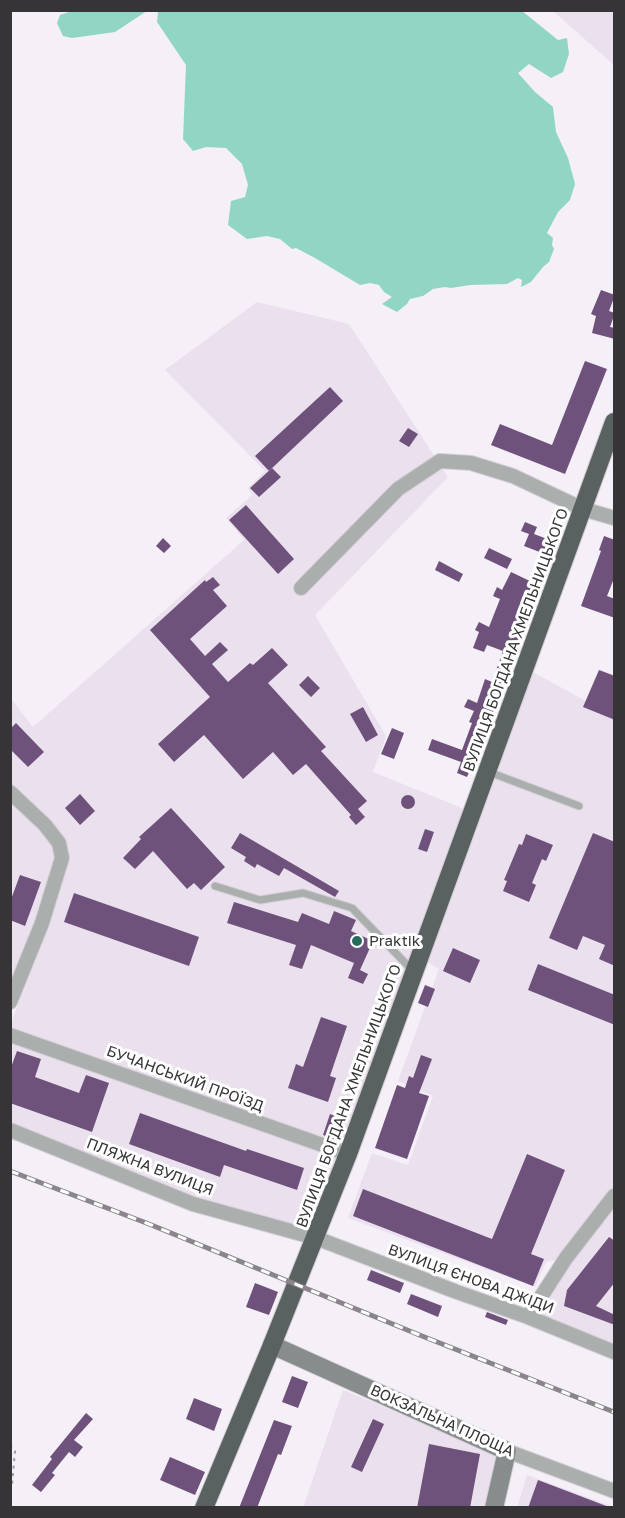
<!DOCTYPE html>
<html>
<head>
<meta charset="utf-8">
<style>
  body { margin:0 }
  #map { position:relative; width:625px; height:1518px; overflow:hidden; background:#f5eff7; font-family:"Golos Text",sans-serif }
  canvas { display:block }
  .frame { position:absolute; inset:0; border:12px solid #363437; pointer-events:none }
</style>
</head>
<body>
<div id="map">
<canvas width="625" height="1518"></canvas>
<div class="frame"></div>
</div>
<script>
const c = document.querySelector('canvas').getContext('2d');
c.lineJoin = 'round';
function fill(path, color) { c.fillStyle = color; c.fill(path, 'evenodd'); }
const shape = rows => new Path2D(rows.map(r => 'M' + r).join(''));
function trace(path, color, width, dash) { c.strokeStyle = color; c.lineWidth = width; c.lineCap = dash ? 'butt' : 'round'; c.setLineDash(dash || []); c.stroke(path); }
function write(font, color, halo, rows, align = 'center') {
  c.font = font + ' "Golos Text",sans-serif'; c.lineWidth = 6; c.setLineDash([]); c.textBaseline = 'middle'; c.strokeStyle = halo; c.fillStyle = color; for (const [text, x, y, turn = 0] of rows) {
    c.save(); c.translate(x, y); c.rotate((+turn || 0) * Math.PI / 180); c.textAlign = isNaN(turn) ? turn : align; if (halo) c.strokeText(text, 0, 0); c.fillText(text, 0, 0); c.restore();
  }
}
fill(shape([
  [553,11,614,11,614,65],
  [257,302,349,324,448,477,315,615,386,736,373,772,472,812,525,668,614,716,614,1352,528,1317,565,1258,546,1262,535,1287,348,1218,372,1153,408,1165,433,1096,398,1081,439,969,420,957,313,1233,195,1200,11,1125,10,1024,18,1005,10,1002,11,699,33,727,244,540,226,518,252,495,248,488,265,471,165,370],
  [343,1390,498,1453,485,1507,303,1508],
  [527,1475,614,1507,614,1508,517,1508]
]), '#eae0ee');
fill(shape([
  [72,11,522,11,558,40,567,38,569,54,563,72,551,78,529,64,518,73,535,92,553,107,556,132,568,158,575,184,570,200,558,212,547,233,553,238,552,245,554,249,549,262,543,267,531,282,521,287,522,280,518,278,507,284,470,285,451,288,445,287,433,289,423,296,410,299,407,304,397,312,382,304,392,297,384,292,379,285,370,283,360,285,315,258,296,248,292,249,280,239,267,236,247,239,228,225,231,201,245,197,248,185,242,164,226,148,206,147,193,151,183,139,186,65,157,22,158,12,147,11,115,32,72,38,63,36,57,23,60,15]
]), '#91d6c4');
fill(shape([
  [601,290,615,295,609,311,615,313,610,327,615,328,615,339,592,333,596,316,591,314],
  [585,361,607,369,565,474,491,445,500,424,552,445],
  [330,387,343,401,269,471,255,456],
  [408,428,418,434,409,447,399,441],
  [272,468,281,477,259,497,250,488],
  [246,505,294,559,278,574,229,520],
  [525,522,537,527,534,534,555,542,550,556,524,546,529,534,521,531],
  [604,536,615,540,615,576,607,596,615,599,615,618,581,606,601,551,599,550],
  [163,538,171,546,164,553,156,546],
  [489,548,512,559,507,569,484,558],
  [439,561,463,574,459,582,435,570],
  [511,572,534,583,525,601,535,606,529,619,528,618,507,678,467,777,457,773,461,762,428,750,432,739,462,750,472,723,469,722,474,711,464,707,468,699,477,703,485,679,492,682,503,651,487,645,484,652,473,648,479,632,475,630,479,622,489,627,500,599,493,596,497,587,502,590],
  [213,577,220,585,213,590,227,606,190,639,205,656,220,642,228,650,212,664,228,682,250,663,253,665,272,648,288,665,268,683,326,747,321,751,367,801,358,809,365,817,356,825,349,817,351,815,306,764,293,775,273,752,243,779,204,735,174,762,158,744,210,697,150,630,205,580,206,582],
  [599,670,615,676,615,720,583,707],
  [308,676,320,688,311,697,299,685],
  [363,707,378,735,366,742,350,714],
  [16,723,44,752,28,767,10,749,10,729],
  [392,728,404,733,394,759,381,754],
  [80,794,95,811,80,825,65,808],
  '401 802a7 7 0 1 1 14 0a7 7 0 1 1-14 0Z',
  [171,808,225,867,201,890,194,883,187,889,153,851,135,869,123,858,141,839,139,837],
  [425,829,434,832,427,852,418,849],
  [240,833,339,891,335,897,284,868,279,876,257,864,255,868,244,861,246,857,231,848],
  [593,833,615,842,615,966,599,959,605,945,583,936,577,950,549,938],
  [526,834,553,845,546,861,542,859,532,883,536,885,529,902,503,891,507,881,504,880,519,844,522,845],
  [20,875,41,882,25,926,10,920,10,902],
  [74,893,199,937,189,966,64,922],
  [234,902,298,922,302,913,329,924,334,911,356,920,351,931,373,941,360,970,368,974,363,984,348,978,354,963,311,945,302,969,289,965,296,945,227,923],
  [453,948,480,960,470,983,443,971],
  [538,964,615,995,615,1025,528,990],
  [425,985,435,989,428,1007,418,1003],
  [321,1017,347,1026,330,1076,336,1078,328,1102,288,1088,296,1064,303,1067],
  [17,1051,41,1059,35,1077,79,1093,86,1075,109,1083,92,1132,10,1103,10,1070],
  [421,1055,432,1059,419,1093,429,1096,407,1159,375,1148,397,1085,405,1088,409,1076,413,1078],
  [140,1113,246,1151,247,1149,304,1168,297,1190,224,1165,220,1177,129,1144],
  [330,1114,341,1118,334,1139,323,1135],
  [527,1154,565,1170,531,1254,544,1259,533,1286,353,1216,363,1189,492,1239],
  [609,1237,615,1241,615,1282,596,1306,615,1315,615,1325,564,1306,567,1290],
  [371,1270,404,1283,400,1293,367,1280],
  [255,1283,278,1292,269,1315,246,1307],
  [411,1294,442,1306,438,1317,407,1304],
  [487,1312,508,1320,506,1325,485,1317],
  [292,1376,308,1382,298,1408,282,1402],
  [194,1398,222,1409,214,1431,186,1419],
  [86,1413,93,1419,74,1440,83,1447,75,1457,69,1452,52,1473,55,1475,41,1492,32,1485,52,1459,50,1457],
  [373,1419,384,1424,362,1472,351,1467],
  [274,1420,292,1426,281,1455,278,1454,257,1508,239,1508],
  [429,1444,480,1454,470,1508,417,1508],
  [170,1457,205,1472,195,1495,160,1480],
  [538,1480,609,1507,609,1508,528,1508]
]), '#6f527c');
const lane = shape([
  [489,772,579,806],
  [215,886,260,900,303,893,352,908,412,970]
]);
const street = shape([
  [301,588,398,489,440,461,471,463,513,476,583,509,614,518],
  [10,792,45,825,59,843,62,858,42,923,10,1002],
  [10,1035,348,1154],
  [10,1130,193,1204,316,1238,457,1292,528,1317,614,1352],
  [528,1317,566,1258,614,1196],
  [507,1451,614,1491]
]);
const secondary = shape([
  [272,1345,507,1451,494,1508]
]);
const highway = shape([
  [204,1508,272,1345,348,1154,614,422]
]);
trace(lane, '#d3cdd4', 9);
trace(street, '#d3cdd4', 16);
trace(secondary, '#d3cdd4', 20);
trace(highway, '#d3cdd4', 20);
trace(shape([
  [10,1445,15,1451,12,1485,10,1487]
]), '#a09ca2', 2, [3, 4.5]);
trace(lane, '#aaaead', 7);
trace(street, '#aaaead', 14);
trace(secondary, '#878d8c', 18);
trace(highway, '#596260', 18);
const rail = shape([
  [10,1171,149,1224,417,1334,614,1412]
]);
trace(rail, '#89858a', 5);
trace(rail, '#fff', 3, [9]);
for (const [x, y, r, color] of [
  [357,941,6,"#286c5e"]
]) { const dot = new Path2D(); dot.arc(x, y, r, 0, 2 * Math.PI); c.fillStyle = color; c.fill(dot); trace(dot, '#fff', 2); }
write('15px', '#363437', '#fff', [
  ["ВУЛИЦЯ БОГДАНА ХМЕЛЬНИЦЬКОГО",516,640,-70],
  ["БУЧАНСЬКИЙ ПРОЇЗД",185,1079,20],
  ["ВУЛИЦЯ БОГДАНА ХМЕЛЬНИЦЬКОГО",349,1096,-70],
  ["ПЛЯЖНА ВУЛИЦЯ",150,1167,21],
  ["ВУЛИЦЯ ЄНОВА ДЖІДИ",471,1279,20],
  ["ВОКЗАЛЬНА ПЛОЩА",442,1421,24]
]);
write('15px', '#363437', '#fff', [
  ["Praktik",369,941]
], 'left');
</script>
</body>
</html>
